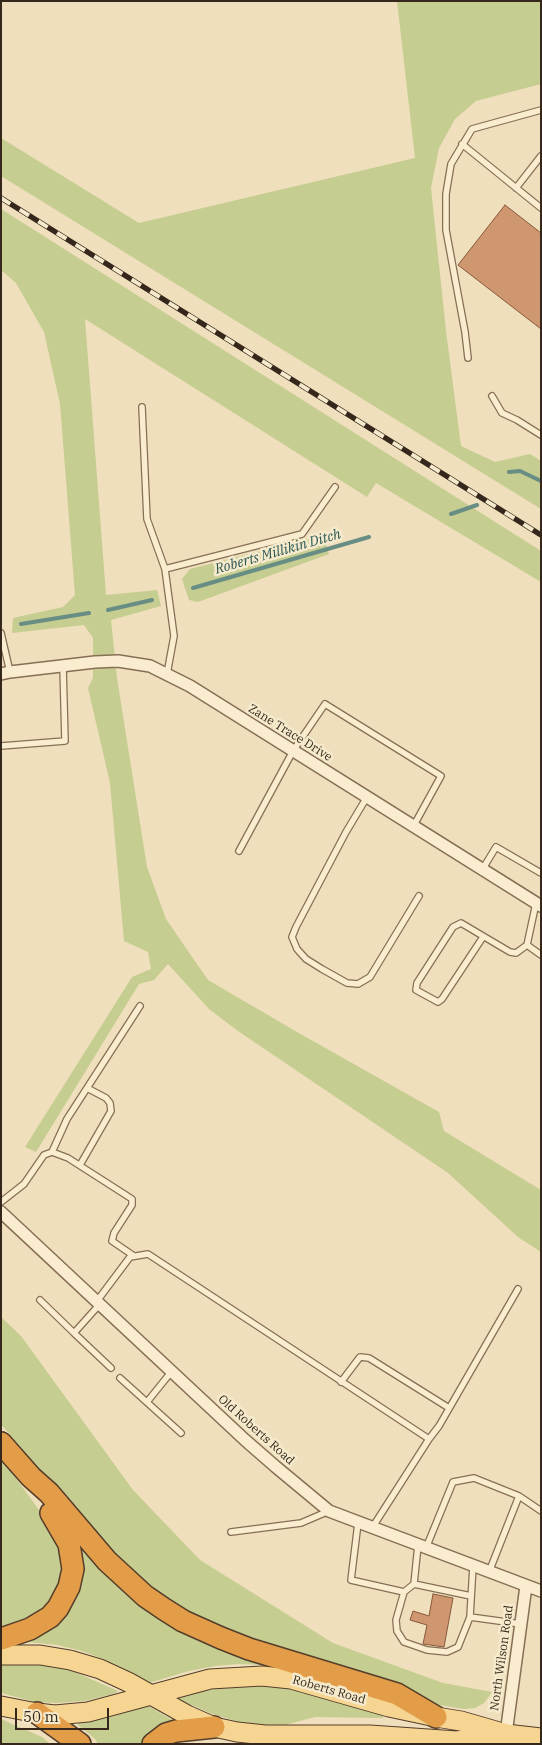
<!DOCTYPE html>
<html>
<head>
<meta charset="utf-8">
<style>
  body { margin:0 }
  #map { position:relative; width:542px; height:1745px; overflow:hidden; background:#efdfbc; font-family:"IBM Plex Serif",serif }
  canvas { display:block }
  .frame { position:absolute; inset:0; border:2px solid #35271b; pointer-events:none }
  .scale { position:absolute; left:15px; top:1708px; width:94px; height:22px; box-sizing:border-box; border:2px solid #35271b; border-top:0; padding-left:6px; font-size:15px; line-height:18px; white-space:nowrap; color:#35271b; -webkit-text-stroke:4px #f6eacc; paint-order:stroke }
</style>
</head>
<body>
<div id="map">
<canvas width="542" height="1745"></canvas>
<div class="frame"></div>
<div class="scale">50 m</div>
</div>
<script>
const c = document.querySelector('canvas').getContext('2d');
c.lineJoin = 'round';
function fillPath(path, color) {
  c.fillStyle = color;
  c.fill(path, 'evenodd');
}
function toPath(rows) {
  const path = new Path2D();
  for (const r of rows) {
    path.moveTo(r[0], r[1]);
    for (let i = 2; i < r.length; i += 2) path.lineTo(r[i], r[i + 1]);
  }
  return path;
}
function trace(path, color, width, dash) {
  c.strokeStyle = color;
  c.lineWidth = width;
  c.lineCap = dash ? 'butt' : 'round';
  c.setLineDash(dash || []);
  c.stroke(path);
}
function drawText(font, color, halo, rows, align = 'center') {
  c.font = font + ' "IBM Plex Serif",serif';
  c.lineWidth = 5;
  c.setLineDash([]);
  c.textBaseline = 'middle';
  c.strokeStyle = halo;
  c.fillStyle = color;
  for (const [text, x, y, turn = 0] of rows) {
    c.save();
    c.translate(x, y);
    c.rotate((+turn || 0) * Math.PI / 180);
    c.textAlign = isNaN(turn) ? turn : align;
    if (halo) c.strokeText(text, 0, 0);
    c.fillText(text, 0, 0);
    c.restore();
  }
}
const green = toPath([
  [397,1,541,1,541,84,476,101,455,119,439,148,431,188,446,331,461,446,495,462,530,454,541,461,541,509,1,176,1,138,139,223,415,158],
  [1,209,541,551,541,582,376,483,367,497,85,319,106,595,157,590,161,606,111,620,117,678,147,867,166,919,208,980,297,1032,439,1112,444,1131,541,1190,541,1252,518,1237,448,1173,238,1031,209,1009,168,964,154,980,139,984,36,1152,25,1147,132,977,151,969,148,952,124,941,110,783,88,688,93,678,93,638,84,625,12,633,13,618,63,607,75,595,60,404,44,332,16,283,1,270],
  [323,535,329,554,198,602,189,600,182,579,190,569],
  [1,1317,21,1336,133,1490,200,1560,333,1643,443,1683,492,1692,484,1703,475,1708,464,1709,439,1705,413,1691,306,1659,230,1634,192,1615,155,1591,126,1566,91,1532,1,1424],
  [1,1458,56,1533,64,1554,63,1576,45,1610,30,1621,1,1630],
  [76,1539,96,1560,268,1665,239,1664,215,1666,189,1671,149,1683,103,1659,82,1651,57,1645,27,1642,27,1640,44,1632],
  [27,1663,54,1666,77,1673,118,1691,114,1694,84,1701,58,1703,36,1702,1,1693,1,1664],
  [231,1686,273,1686,297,1690,383,1715,383,1718,315,1717,285,1725,262,1725,240,1722,212,1714,178,1699,189,1694],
  [148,1706,176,1722,143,1744,98,1744,95,1739,78,1725,78,1722,107,1718],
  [1,1719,42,1737,50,1744,1,1744]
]);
const stream = toPath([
  [509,472,520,471,541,481],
  [451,514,477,505],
  [193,588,369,537],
  [108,610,152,600],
  [21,624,89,613]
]);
const building = toPath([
  [505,205,541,233,541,329,458,265,505,205],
  [433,1594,453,1598,444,1647,423,1644,427,1625,410,1620,413,1611,429,1616,433,1594]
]);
const lane = toPath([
  [462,144,541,208],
  [516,188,541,156],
  [468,358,465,332,446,230,446,194,451,164,472,129,541,110],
  [492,396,502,413,517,420,541,435],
  [142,407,147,519,165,569],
  [1,633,10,672],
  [167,674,174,636,165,569,302,534,335,487],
  [1,746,65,741,63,666],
  [367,797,346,832,296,927,292,937,297,949,306,959,322,969,347,983,358,984,370,977,419,896],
  [239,851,293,751,325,704,441,776,413,827],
  [482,870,496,847,541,873],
  [536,903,527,945,541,955],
  [483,937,442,999,438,1002,416,990,417,983,453,927,461,923,510,952,516,953,527,945],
  [52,1152,67,1119,140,1006],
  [80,1165,111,1111,110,1103,106,1098,87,1088],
  [1,1202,24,1184,44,1155,52,1152,68,1158,132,1199,132,1205,114,1233,112,1241,134,1256],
  [40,1300,74,1333,100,1304],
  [97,1301,130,1257,148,1254,429,1439,372,1528],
  [74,1333,111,1368],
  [120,1378,181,1433],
  [341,1382,360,1357,369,1358,449,1408],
  [147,1402,172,1371],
  [429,1439,439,1426,518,1289],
  [358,1523,351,1580,404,1592,414,1584],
  [231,1532,301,1523,329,1511],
  [418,1545,414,1584,471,1596],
  [426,1548,453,1482,474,1478,519,1496],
  [473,1566,470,1617,521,1624],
  [489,1572,519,1496,541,1511],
  [404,1592,396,1620,397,1631,404,1642,427,1650,447,1652,458,1647,470,1617]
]);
const street = toPath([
  [1,674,10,672,95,662,118,661,150,666,190,686,541,906],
  [1,1212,245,1440,276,1467,329,1511,541,1591],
  [506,1734,526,1586]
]);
const primary = toPath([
  [1,1655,40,1655,70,1660,100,1669,128,1682,187,1715,214,1727,237,1732,265,1735,370,1735,457,1741,500,1735],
  [1,1706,37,1713,55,1715,88,1712,210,1679,262,1676,291,1679,389,1707,436,1717,461,1721,506,1734,541,1738]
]);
const highway = toPath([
  [1,1443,31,1477,49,1493,107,1561,145,1596,164,1609,183,1621,221,1638,249,1649,397,1694,436,1717],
  [1,1639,30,1629,50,1617,58,1608,69,1587,73,1569,69,1544,51,1513],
  [37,1713,80,1744],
  [153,1744,166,1734,176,1731,214,1727]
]);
const rail = toPath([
  [1,198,541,535]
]);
const streetNames = [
  ["Zane Trace Drive",290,733,32],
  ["Old Roberts Road",256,1430,42],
  ["North Wilson Road",502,1658,-82],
  ["Roberts Road",329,1690,16]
];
const waterNames = [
  ["Roberts Millikin Ditch",278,552,-16]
];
fillPath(green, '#c6cd90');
trace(stream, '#688d84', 4);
fillPath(building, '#cf9770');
trace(building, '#87583a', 1);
trace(lane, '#876f55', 8);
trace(street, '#876f55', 14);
trace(primary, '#543d2a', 21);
trace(highway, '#543d2a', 24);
trace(lane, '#faedcf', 5.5);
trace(street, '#faedcf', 11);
trace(primary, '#f5d591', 19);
trace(highway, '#e39d48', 21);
trace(rail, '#35271b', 5.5);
trace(rail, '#f6eacc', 4, [11]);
drawText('12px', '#35271b', '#f6eacc', streetNames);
drawText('italic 14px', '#295653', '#f6eacc', waterNames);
</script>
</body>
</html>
